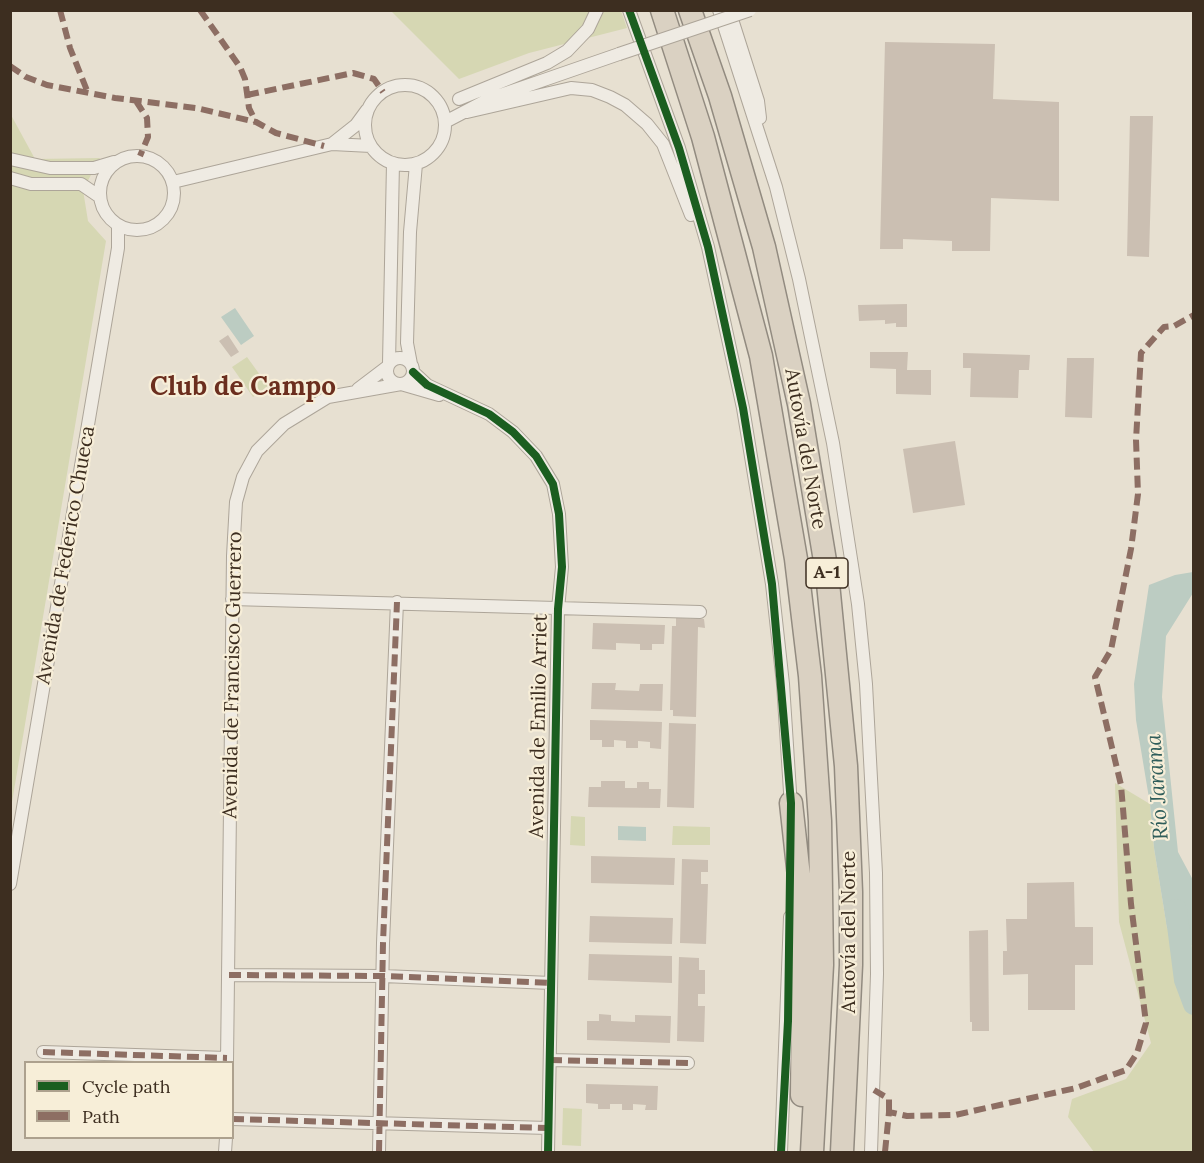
<!DOCTYPE html>
<html>
<head>
<meta charset="utf-8">
<style>
  body { margin:0 }
  #map { position:relative; width:1204px; height:1163px; overflow:hidden; background:#e7e0d1; font-family:Lora,serif }
  canvas { display:block }
  .frame { position:absolute; inset:0; border:12px solid #3d2e20; pointer-events:none }
  .legend { position:absolute; left:24px; top:1061px; width:210px; height:78px; box-sizing:border-box; background:#f7eed8; border:2px solid #ada18e; margin:0; padding:8px 10px; list-style:none; font-size:18px; color:#3d2e20 }
  .legend li { display:flex; align-items:center; gap:12px; height:30px }
  .legend b { width:30px; border:2px solid #ada18e }
</style>
</head>
<body>
<div id="map">
<canvas width="1204" height="1163"></canvas>
<div class="frame"></div>
<ul class="legend">
<li><b style="height:8px;background:#1b5e20"></b>Cycle path</li>
<li><b style="height:8px;background:#8d6e63"></b>Path</li>
</ul>
</div>
<script>
const c = document.querySelector('canvas').getContext('2d');
c.lineJoin = 'round';
function fillPath(path, color) {
  c.fillStyle = color;
  c.fill(path, 'evenodd');
}
function toPath(rows) {
  const path = new Path2D();
  for (const r of rows) {
    if (r.length === 3) {
      path.moveTo(r[0] + r[2], r[1]);
      path.arc(r[0], r[1], r[2], 0, 2 * Math.PI);
      continue;
    }
    path.moveTo(r[0], r[1]);
    for (let i = 2; i < r.length; i += 2) path.lineTo(r[i], r[i + 1]);
  }
  return path;
}
function trace(path, color, width, dash) {
  c.strokeStyle = color;
  c.lineWidth = width;
  c.lineCap = dash ? 'butt' : 'round';
  c.setLineDash(dash || []);
  c.stroke(path);
}
function drawText(font, color, halo, rows, align = 'center') {
  c.font = font + ' Lora,serif';
  c.lineWidth = 4.5;
  c.setLineDash([]);
  c.textBaseline = 'middle';
  c.strokeStyle = halo;
  c.fillStyle = color;
  for (const [text, x, y, turn = 0] of rows) {
    c.save();
    c.translate(x, y);
    c.rotate((+turn || 0) * Math.PI / 180);
    c.textAlign = isNaN(turn) ? turn : align;
    if (halo) c.strokeText(text, 0, 0);
    c.fillText(text, 0, 0);
    c.restore();
  }
}
const green = toPath([
  [391,11,621,11,627,28,529,53,459,79],
  [11,115,35,159,100,158,83,190,88,221,106,241,11,808],
  [247,357,268,386,253,397,232,367],
  [1115,783,1150,804,1154,848,1167,928,1179,941,1193,946,1193,1152,1094,1152,1068,1117,1072,1099,1126,1079,1151,1043,1119,922],
  [571,816,585,817,585,846,570,845],
  [673,826,710,827,710,845,672,845],
  [563,1108,582,1109,581,1146,562,1145]
]);
const water = toPath([
  [235,308,254,336,241,345,221,317],
  [1193,572,1193,593,1166,636,1162,697,1178,852,1193,880,1193,946,1179,941,1167,928,1154,848,1150,804,1136,720,1134,684,1149,585,1175,575],
  [618,826,646,827,646,841,618,840]
]);
const river = toPath([
  [1176,910,1185,980,1194,1004]
]);
const building = toPath([
  [885,42,995,44,993,99,1059,102,1059,201,991,198,990,251,952,251,952,241,903,239,903,249,880,249],
  [1130,116,1153,116,1149,257,1127,256],
  [907,304,907,327,896,327,896,323,885,324,885,320,859,321,858,305],
  [228,335,239,352,231,357,219,341],
  [870,352,908,352,907,370,931,370,931,395,896,394,896,369,870,368],
  [963,353,1030,355,1029,370,1019,370,1018,398,970,397,971,368,963,368],
  [1067,358,1094,358,1092,418,1065,417],
  [955,441,965,505,913,513,903,449],
  [676,618,704,619,705,628,698,627,696,717,673,716,673,710,670,710,672,626,676,626],
  [593,623,665,625,664,644,652,644,652,650,640,650,640,644,616,643,616,650,592,649],
  [592,683,616,683,615,690,639,691,640,684,663,684,662,711,591,709],
  [590,720,662,722,661,749,650,748,650,742,638,741,638,748,626,748,626,741,614,740,614,747,602,747,602,740,590,740],
  [669,723,696,724,694,808,667,807],
  [601,781,625,781,625,788,637,788,637,782,649,782,649,789,661,789,660,808,588,807,589,787,601,787],
  [591,856,675,858,674,885,591,883],
  [682,859,708,860,708,872,701,872,701,884,708,884,706,944,680,943],
  [1074,882,1075,927,1093,927,1093,965,1075,965,1075,1010,1028,1010,1028,974,1003,975,1003,951,1007,951,1006,919,1027,919,1027,883],
  [590,916,673,918,672,944,589,942],
  [988,930,989,1031,972,1031,972,1022,970,1022,969,931],
  [589,954,672,956,672,983,588,980],
  [679,957,699,958,699,970,705,970,705,994,698,994,698,1006,705,1006,704,1042,677,1041],
  [599,1014,611,1015,611,1021,635,1022,635,1015,671,1016,670,1043,587,1040,587,1021,599,1021],
  [586,1084,658,1086,657,1110,645,1110,646,1105,633,1104,633,1110,622,1110,622,1104,610,1104,610,1109,598,1109,598,1104,586,1103]
]);
const street = toPath([
  [629,10,679,148,708,247,743,408,772,584,783,684,791,807],
  [719,10,776,187,799,279,833,443,858,604,866,684,876,873,877,974,871,1152],
  [729,10,758,101,760,118],
  [405,125,40],
  [459,99,547,63,567,51,588,29,597,10],
  [467,112,571,88,592,90,610,97,625,105,647,124,663,144,691,215],
  [445,122,489,99,619,54],
  [332,144,356,125,367,110],
  [137,193,37],
  [10,159,50,168,94,168,114,162],
  [10,178,31,184,81,184,100,197],
  [173,182,332,144,371,146],
  [400,371,13],
  [389,363,393,163],
  [411,364,407,343,410,232,416,164],
  [413,372,427,385,489,414,513,432,536,456,553,484,559,514,562,567,558,609,548,1152],
  [358,389,387,367],
  [232,599,700,612],
  [10,884,118,248,118,227],
  [229,975,383,976,551,983],
  [43,1052,227,1058],
  [550,1060,688,1063],
  [227,1062,233,556,236,502,243,477,257,451,284,424,328,397,401,384,439,395],
  [232,1119,548,1128],
  [225,1152,226,1138],
  [379,1152,383,943,397,602],
  [781,1152,790,917]
]);
const highway = toPath([
  [662,10,703,137,761,356,796,559,810,676,820,821,822,965,812,1152],
  [690,10,720,96,764,247,799,404,827,573,846,766,851,892,851,965,842,1152],
  [791,803,800,886,803,984,802,1095]
]);
const streetBridge = toPath([
  [619,54,750,10]
]);
const quiet = toPath([
  [60,10,70,48,88,93],
  [200,10,240,67,245,79,249,108,256,122],
  [10,66,26,77,47,85,115,98,196,108,256,122,276,133,324,146],
  [247,95,353,73,374,79,383,92],
  [136,101,147,118,148,137,140,156],
  [229,975,383,976,551,983],
  [43,1052,227,1058],
  [550,1060,688,1063],
  [874,1090,889,1099,889,1112],
  [232,1119,548,1128],
  [379,1152,383,943,397,602],
  [885,1152,889,1112,907,1116,955,1115,1076,1088,1126,1070,1137,1053,1146,1023,1131,904,1121,785,1095,677,1111,650,1131,549,1138,494,1136,440,1141,353,1164,327,1174,326,1194,315]
]);
const cycleway = toPath([
  [629,10,679,148,708,247,743,408,772,584,791,803,788,1021,781,1152],
  [413,372,427,385,489,414,513,432,536,456,553,484,559,514,562,567,558,609,548,1152]
]);
const shields = [
  [827,573,42]
];
const shieldNames = [
  ["A-1",827,573]
];
const streetNames = [
  ["Autovía del Norte",805,449,80],
  ["Avenida de Federico Chueca",66,555,-80],
  ["Avenida de Francisco Guerrero",233,675,-89],
  ["Avenida de Emilio Arriet",539,726,-89],
  ["Autovía del Norte",849,932,-90]
];
const waterNames = [
  ["Río Jarama",1158,787,-94]
];
const districtNames = [
  ["Club de Campo",243,388]
];
fillPath(green, '#d6d7b3');
fillPath(water, '#bcccc2');
trace(river, '#bcccc2', 22);
fillPath(building, '#cbbfb2');
trace(street, '#ada599', 14);
trace(highway, '#928b80', 25);
trace(street, '#efebe3', 12);
trace(highway, '#dad1c2', 22);
trace(streetBridge, '#ada599', 14, []);
trace(streetBridge, '#efebe3', 12);
trace(quiet, '#8d6e63', 6, [12, 6]);
trace(cycleway, '#1b5e20', 8);
for (const [x, y, w] of shields) {
  const box = new Path2D();
  box.roundRect(x - w / 2, y - 15, w, 30, 4.5);
  c.fillStyle = '#f7eed8';
  c.fill(box);
  trace(box, '#3d2e20', 1.5);
}
drawText('bold 18px', '#3d2e20', null, shieldNames);
drawText('20px', '#3d2e20', '#f7eed8', streetNames);
drawText('italic 21px', '#2f5d5a', '#f7eed8', waterNames);
drawText('bold 26px', '#6b2e1e', '#f7eed8', districtNames);
</script>
</body>
</html>
